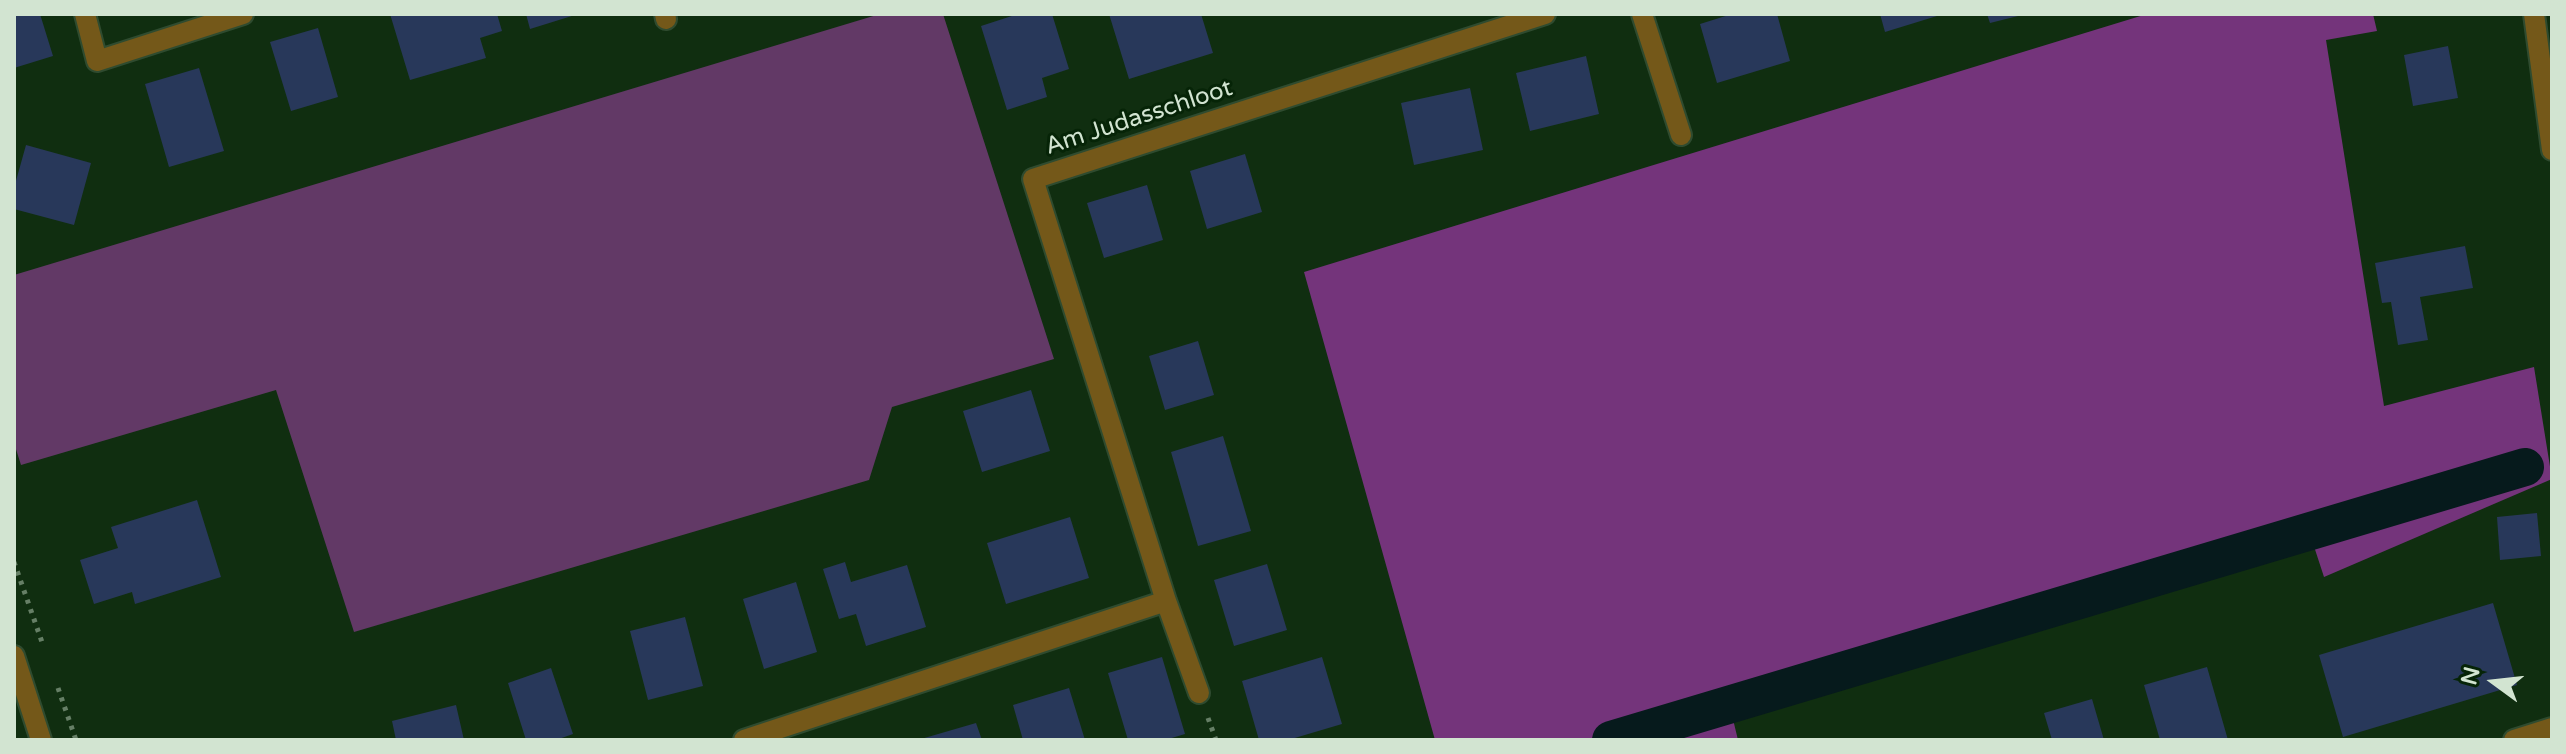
<!DOCTYPE html>
<html>
<head>
<meta charset="utf-8">
<style>
  body { margin:0 }
  #map { position:relative; width:2566px; height:754px; overflow:hidden; background:#102e10; font-family:"Varela Round",sans-serif }
  canvas { display:block }
  .frame { position:absolute; inset:0; border:16px solid #d2e4d1; pointer-events:none }
  .north { position:absolute; left:2454px; top:642px; width:80px; height:80px; -webkit-text-stroke:6px #062407; paint-order:stroke; rotate:285deg; font-size:22px; font-weight:700; line-height:32px; text-align:center; color:#d2e4d1 }
  .north::after { content:''; display:block; margin:auto; width:28px; height:36px; background:#d2e4d1; clip-path:polygon(50% 0,100% 100%,50% 72%,0 100%) }
</style>
</head>
<body>
<div id="map">
<canvas width="2566" height="754"></canvas>
<div class="frame"></div>
<div class="north">N</div>
</div>
<script>
const c = document.querySelector('canvas').getContext('2d');
c.lineJoin = 'round';
function fillPath(path, color) {
  c.fillStyle = color;
  c.fill(path, 'evenodd');
}
function toPath(rows) {
  const path = new Path2D();
  for (const r of rows) {
    path.moveTo(r[0], r[1]);
    for (let i = 2; i < r.length; i += 2) path.lineTo(r[i], r[i + 1]);
  }
  return path;
}
function trace(path, color, width, dash) {
  c.strokeStyle = color;
  c.lineWidth = width;
  c.lineCap = dash ? 'butt' : 'round';
  c.setLineDash(dash || []);
  c.stroke(path);
}
function drawText(font, color, halo, rows, align = 'center') {
  c.font = font + ' "Varela Round",sans-serif';
  c.lineWidth = 6;
  c.setLineDash([]);
  c.textBaseline = 'middle';
  c.strokeStyle = halo;
  c.fillStyle = color;
  for (const [text, x, y, turn = 0] of rows) {
    c.save();
    c.translate(x, y);
    c.rotate((+turn || 0) * Math.PI / 180);
    c.textAlign = isNaN(turn) ? turn : align;
    if (halo) c.strokeText(text, 0, 0);
    c.fillText(text, 0, 0);
    c.restore();
  }
}
const green = toPath([
  [880,14,943,14,1054,359,892,407,869,480,354,632,276,390,21,465,14,443,14,275]
]);
const forest = toPath([
  [2147,14,2373,14,2377,31,2326,40,2384,406,2534,367,2552,479,2324,577,2308,528,1731,711,1738,740,1435,740,1304,272]
]);
const canal = toPath([
  [1611,740,2525,467]
]);
const building = toPath([
  [14,14,40,14,53,56,14,68],
  [390,14,497,14,502,31,480,38,486,58,410,80],
  [526,14,575,14,575,15,530,29],
  [1018,14,1052,14,1069,69,1042,78,1047,97,1007,110,981,26],
  [1109,14,1201,14,1213,53,1129,79],
  [1732,14,1777,14,1790,61,1717,83,1700,24],
  [1880,14,1936,14,1937,16,1885,32],
  [1987,14,2022,14,2022,15,1990,23],
  [318,28,338,97,291,111,270,42],
  [2448,46,2458,98,2413,106,2404,55],
  [1586,56,1599,114,1530,131,1516,73],
  [199,68,224,151,169,167,145,84],
  [1470,88,1483,150,1414,165,1401,103],
  [26,145,91,163,74,225,14,209,14,188],
  [1245,154,1262,212,1207,229,1190,171],
  [1147,185,1163,240,1104,258,1087,203],
  [2465,246,2473,288,2420,297,2428,340,2398,345,2391,302,2382,303,2375,263],
  [1198,341,1214,395,1165,410,1149,356],
  [1031,390,1050,451,982,472,963,411],
  [1223,436,1251,531,1198,546,1171,452],
  [197,500,221,577,135,604,132,592,94,604,80,560,118,548,111,527],
  [2537,513,2541,556,2500,560,2497,517],
  [1070,517,1089,578,1006,604,987,543],
  [845,562,851,582,907,565,926,627,866,646,856,614,839,619,823,569],
  [1267,564,1287,630,1234,646,1214,580],
  [796,582,817,652,764,669,743,599],
  [2493,603,2517,685,2343,737,2319,655],
  [685,617,703,686,648,700,630,631],
  [1162,657,1185,734,1165,740,1128,740,1108,673],
  [1322,657,1342,724,1288,740,1259,740,1242,681],
  [2207,667,2228,740,2160,740,2144,685],
  [551,668,573,734,556,740,526,740,508,683],
  [1069,688,1085,740,1023,740,1013,705],
  [2092,699,2104,740,2052,740,2044,713],
  [456,705,464,740,396,740,392,721],
  [976,723,982,740,921,740,921,739]
]);
const path = toPath([
  [14,562,43,645],
  [58,688,76,740],
  [1208,718,1216,740]
]);
const minor = toPath([
  [85,14,97,61,243,14],
  [665,14,666,19],
  [1642,14,1681,135],
  [14,656,41,740],
  [1199,693,1166,601,1033,179,1545,14],
  [744,740,1166,601],
  [2514,740,2552,728]
]);
const tertiary = toPath([
  [2534,14,2552,150]
]);
const streetNames = [
  ["Am Judasschloot",1139,118,-18]
];
fillPath(green, '#623966');
fillPath(forest, '#74347b');
trace(canal, '#061a1c', 38);
fillPath(building, '#28385a');
trace(minor, '#2f4b2f', 24);
trace(tertiary, '#2f4b2f', 24);
trace(path, '#667f66', 5, [4, 6]);
trace(minor, '#745819', 20);
trace(tertiary, '#745819', 20);
drawText('24px', '#d2e4d1', '#062407', streetNames);
</script>
</body>
</html>
